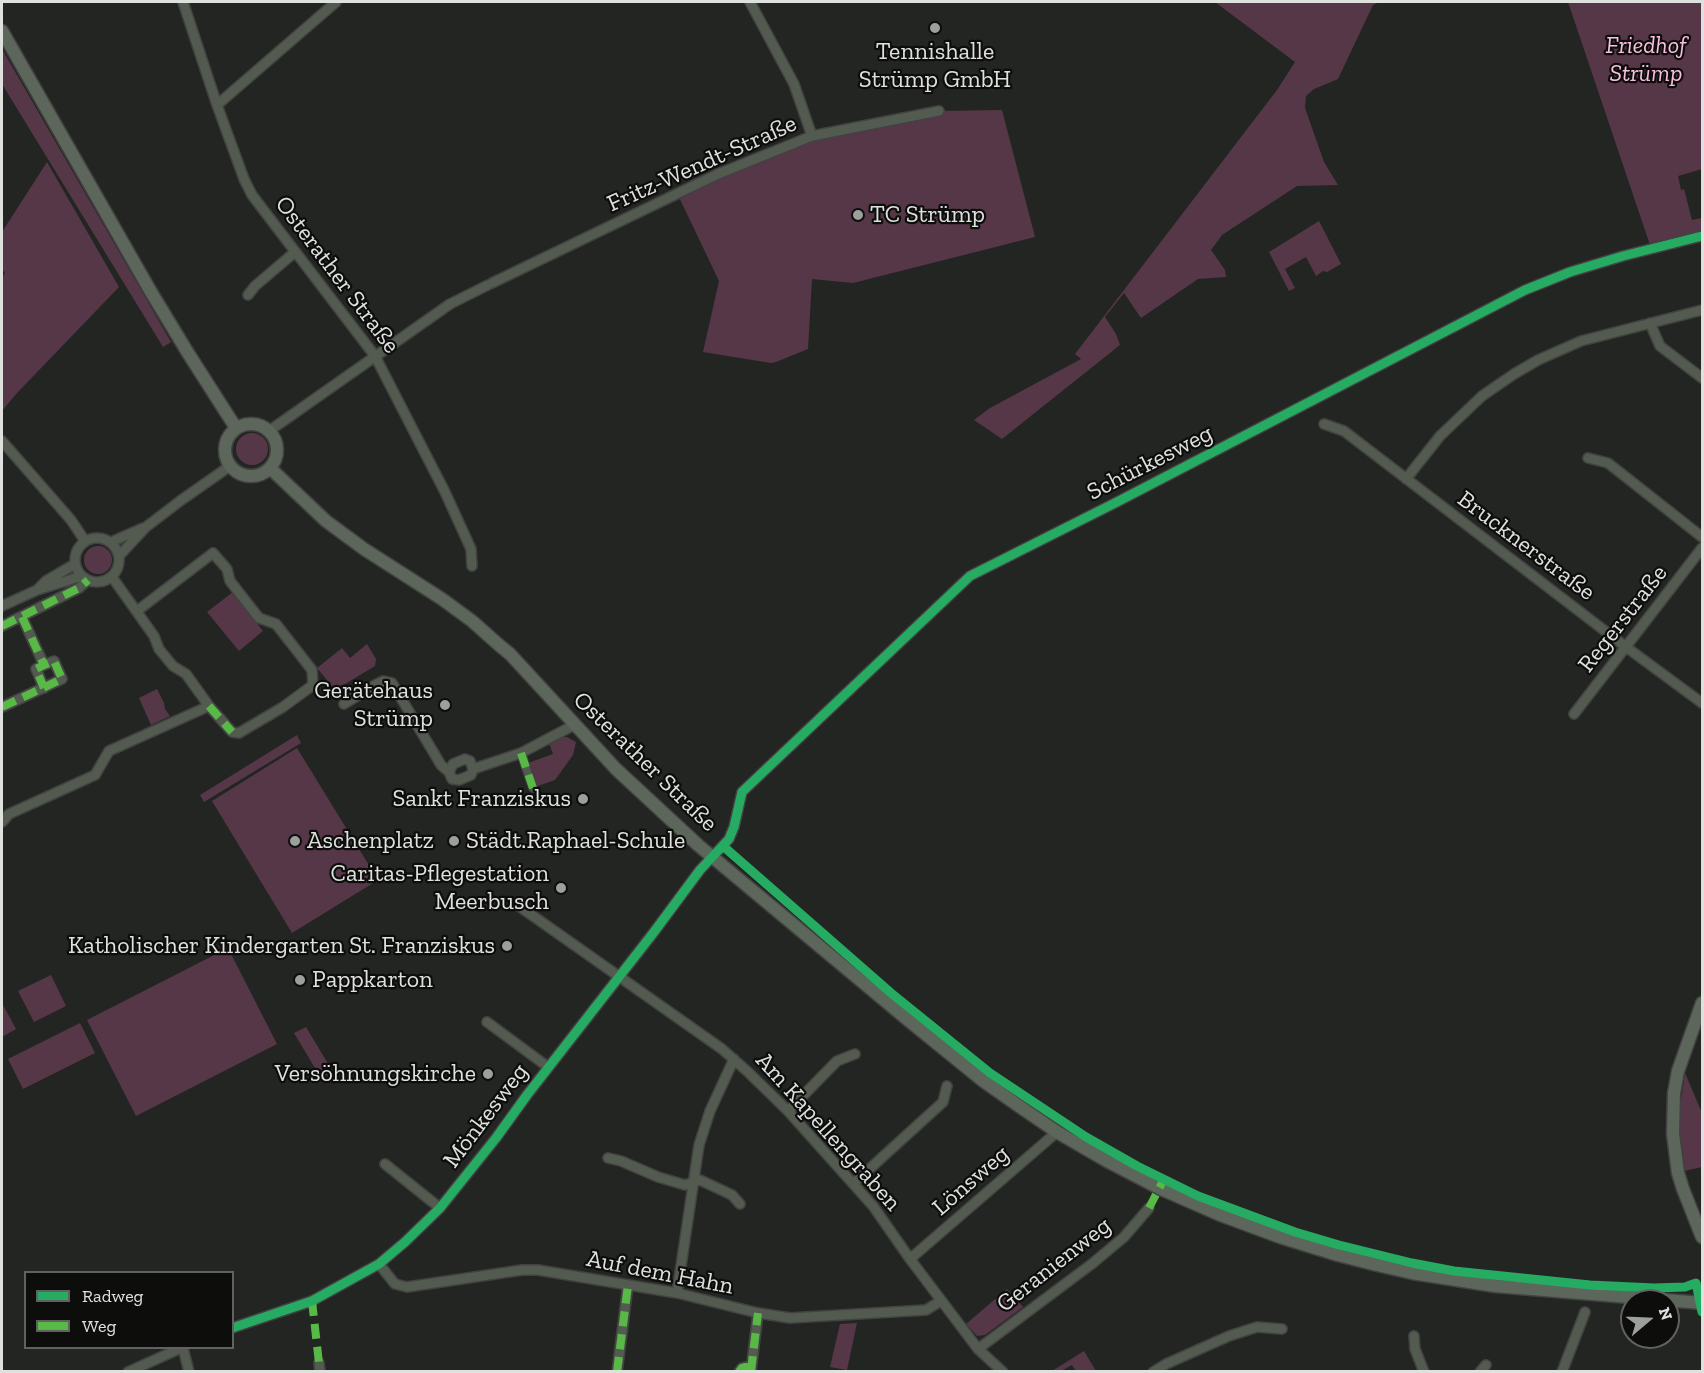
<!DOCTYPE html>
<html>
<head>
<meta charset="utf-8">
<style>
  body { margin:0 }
  #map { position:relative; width:1704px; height:1373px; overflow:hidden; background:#232522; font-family:"Zilla Slab",serif }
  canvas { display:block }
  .frame { position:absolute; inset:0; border:3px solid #dee1de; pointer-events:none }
  .legend { position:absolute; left:24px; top:1271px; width:210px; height:78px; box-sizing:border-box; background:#0d0e0c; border:2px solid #616260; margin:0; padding:8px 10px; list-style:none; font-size:18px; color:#dee1de }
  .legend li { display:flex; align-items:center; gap:12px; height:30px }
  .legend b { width:30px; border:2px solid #616260 }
  .north { position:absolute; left:1620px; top:1289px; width:60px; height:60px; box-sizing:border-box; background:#0d0e0c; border:2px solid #616260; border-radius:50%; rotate:71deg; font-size:16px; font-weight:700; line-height:24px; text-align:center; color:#dee1de }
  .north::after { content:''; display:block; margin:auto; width:21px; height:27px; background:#9d9f9c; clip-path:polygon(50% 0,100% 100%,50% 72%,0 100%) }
</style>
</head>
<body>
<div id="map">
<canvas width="1704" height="1373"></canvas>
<div class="frame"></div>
<ul class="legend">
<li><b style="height:8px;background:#26ab63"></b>Radweg</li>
<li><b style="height:8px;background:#58b947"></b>Weg</li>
</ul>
<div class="north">N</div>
</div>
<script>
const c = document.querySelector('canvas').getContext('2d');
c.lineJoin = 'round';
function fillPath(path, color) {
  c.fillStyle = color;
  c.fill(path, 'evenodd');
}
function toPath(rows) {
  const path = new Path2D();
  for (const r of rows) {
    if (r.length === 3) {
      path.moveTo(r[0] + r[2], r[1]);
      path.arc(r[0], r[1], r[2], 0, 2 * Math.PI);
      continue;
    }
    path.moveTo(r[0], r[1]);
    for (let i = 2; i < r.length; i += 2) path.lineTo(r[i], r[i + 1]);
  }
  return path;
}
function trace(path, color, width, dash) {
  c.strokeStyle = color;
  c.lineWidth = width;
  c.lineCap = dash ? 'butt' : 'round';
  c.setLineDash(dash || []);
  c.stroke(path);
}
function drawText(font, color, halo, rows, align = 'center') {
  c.font = font + ' "Zilla Slab",serif';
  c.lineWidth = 4.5;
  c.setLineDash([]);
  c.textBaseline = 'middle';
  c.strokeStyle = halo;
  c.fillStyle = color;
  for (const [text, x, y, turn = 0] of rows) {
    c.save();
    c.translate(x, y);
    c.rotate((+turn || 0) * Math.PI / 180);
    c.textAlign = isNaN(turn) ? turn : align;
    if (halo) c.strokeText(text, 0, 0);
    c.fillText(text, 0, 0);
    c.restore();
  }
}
const green = toPath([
  [1215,2,1379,2,1373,5,1338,79,1314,89,1306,96,1305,108,1324,162,1338,185,1297,186,1222,235,1211,250,1225,270,1226,277,1198,279,1141,318,1124,293,1105,317,1116,334,1120,345,1002,439,974,420,990,408,1081,359,1075,354,1277,90,1295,62],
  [1568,2,1702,2,1702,169,1678,176,1681,190,1684,189,1692,220,1702,218,1702,231,1650,245],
  [2,49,171,342,163,347,2,84],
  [1002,110,1035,237,853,283,812,279,808,349,776,362,771,363,703,352,719,281,677,193,812,136,939,111],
  [47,162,119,287,17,393,2,411,2,335,3,333,2,332,2,277,5,273,2,269,2,232],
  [1319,221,1341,264,1327,272,1323,271,1316,276,1306,257,1285,269,1295,288,1289,291,1269,252],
  [252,449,16],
  [98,560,14],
  [233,592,263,631,239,651,207,612],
  [367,644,376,659,375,666,335,690,317,668,342,648,350,658],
  [157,689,164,703,165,709,170,716,151,725,139,698],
  [297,735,301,743,204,802,200,795],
  [558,736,567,737,576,742,573,755,555,780,535,787,528,763,553,754,549,743],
  [297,748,378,880,292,933,212,801],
  [228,948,277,1044,136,1116,87,1020],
  [51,975,66,1006,34,1022,18,991],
  [2,1003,16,1029,2,1037],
  [80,1023,95,1053,23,1089,8,1059],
  [306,1027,333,1072,321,1078,294,1033],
  [1685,1073,1702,1113,1702,1167,1684,1171,1679,1134,1680,1108],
  [1007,1289,1023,1307,985,1335,977,1336,966,1324],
  [857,1323,847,1370,830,1367,840,1324],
  [1084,1351,1096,1371,1076,1371,1072,1365,1061,1371,1052,1371]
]);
const pedestrian = toPath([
  [521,753,533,788]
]);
const minor = toPath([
  [183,2,217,105,244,179,252,195,375,356,445,492,471,549,472,566],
  [750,2,794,84,812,136],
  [217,105,336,2],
  [492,283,718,174,812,136,939,111],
  [248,295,255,286,295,252],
  [1650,323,1660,346,1702,378],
  [1324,424,1344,431,1626,647,1702,703],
  [269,431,450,304,488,285],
  [2,441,71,520,85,541],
  [1588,458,1608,463,1702,537],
  [1406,479,1440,436,1482,396,1514,374,1538,360,1581,341,1702,310],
  [97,560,22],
  [111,542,143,528],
  [119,556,146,527,180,501,230,466],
  [75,564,46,581,37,590,82,576],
  [2,606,37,590],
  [137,611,213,553,227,569,230,581,259,618,276,624,312,670,313,685,283,707,239,733,232,732,209,706],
  [22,617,44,665,36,669,44,688],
  [2,626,79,588,88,580],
  [344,704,375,685,383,681,392,683,441,765,449,772,452,779,459,780,471,775,473,769,521,753,574,725],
  [2,707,62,679,54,661,44,665],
  [1574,714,1702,548],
  [449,772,453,764,465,759,470,761,473,769],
  [2,822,9,814,95,775,109,751,209,706,186,674,173,666,159,649,154,636,112,577],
  [516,904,722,1049,748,1072,788,1111,873,1206,910,1259,978,1349,1003,1372],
  [487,1022,548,1067],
  [788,1111,837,1061,855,1054],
  [608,1158,621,1161,658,1177,685,1185,700,1180,732,1195,740,1204],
  [385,1164,440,1208],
  [854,1183,943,1102,947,1086],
  [910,1259,1057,1132],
  [379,1264,395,1284,407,1287,522,1270,538,1270,677,1293,758,1313,790,1318,926,1310,941,1301],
  [677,1293,699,1145,710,1111,734,1059],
  [232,1328,312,1301,379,1264,405,1242,440,1208,496,1138,527,1095,654,932,700,870,729,839,734,827,742,792,970,576,1115,503,1525,290,1570,272,1623,256,1702,236],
  [1414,1336,1415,1349,1424,1372],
  [183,1348,189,1372],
  [978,1349,1093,1263,1124,1237,1149,1208],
  [319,1363,320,1372],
  [751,1371,758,1313],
  [128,1372,181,1348],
  [617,1372,628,1285],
  [739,1372,742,1368,746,1367,751,1372],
  [1153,1372,1166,1364,1229,1336,1257,1327,1282,1329],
  [1480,1372,1486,1365],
  [1562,1372,1585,1312]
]);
const secondary = toPath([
  [2,31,151,292,188,353,236,428],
  [251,450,26],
  [270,468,326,521,364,549,442,599,472,621,499,645,510,654,616,769,698,845,908,1020,982,1080,1019,1106,1057,1132,1107,1161,1161,1189,1218,1214,1280,1237,1338,1255,1377,1265,1412,1273,1495,1286,1702,1303],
  [1702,1003,1678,1071,1674,1093,1673,1134,1678,1173,1683,1189,1702,1237]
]);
const quiet = toPath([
  [22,617,44,665,36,669,44,688],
  [2,626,79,588,88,580],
  [209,706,232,732],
  [2,707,62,679,54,661,44,665],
  [521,753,533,788],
  [1149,1208,1164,1179],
  [312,1301,319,1363],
  [751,1371,758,1313],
  [617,1372,628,1285],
  [739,1372,742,1368,746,1367,751,1372]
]);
const cycleway = toPath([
  [723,846,891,993,990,1073,1086,1137,1137,1166,1198,1196,1295,1232,1339,1245,1412,1263,1454,1271,1590,1285,1654,1288,1685,1287,1696,1283,1702,1312],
  [232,1328,312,1301,379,1264,405,1242,440,1208,496,1138,527,1095,654,932,700,870,729,839,734,827,742,792,970,576,1115,503,1525,290,1570,272,1623,256,1702,236]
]);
const markers = [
  [935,28,6,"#9d9f9c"],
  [858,215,6,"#9d9f9c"],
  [445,705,6,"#9d9f9c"],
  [583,799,6,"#9d9f9c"],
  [295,841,6,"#9d9f9c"],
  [454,841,6,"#9d9f9c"],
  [561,888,6,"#9d9f9c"],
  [507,946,6,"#9d9f9c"],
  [300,980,6,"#9d9f9c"],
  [488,1074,6,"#9d9f9c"]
];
const parkNames = [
  ["Friedhof",1646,46],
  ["Strümp",1646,74]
];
const poiNames = [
  ["Tennishalle",935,52,"center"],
  ["Strümp GmbH",935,80,"center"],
  ["TC Strümp",870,215,"left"],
  ["Gerätehaus",433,691],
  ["Strümp",433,719],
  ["Sankt Franziskus",571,799],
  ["Aschenplatz",307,841,"left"],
  ["Städt.Raphael-Schule",466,841,"left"],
  ["Caritas-Pflegestation",549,874],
  ["Meerbusch",549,902],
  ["Katholischer Kindergarten St. Franziskus",495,946],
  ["Pappkarton",312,980,"left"],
  ["Versöhnungskirche",476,1074]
];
const streetNames = [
  ["Fritz-Wendt-Straße",702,164,-24],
  ["Osterather Straße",337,275,53],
  ["Schürkesweg",1150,463,-27],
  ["Brucknerstraße",1526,546,37],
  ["Regerstraße",1623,619,-52],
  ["Osterather Straße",645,762,44],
  ["Mönkesweg",486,1116,-53],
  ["Am Kapellengraben",828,1132,48],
  ["Lönsweg",971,1181,-41],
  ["Geranienweg",1054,1265,-38],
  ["Auf dem Hahn",660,1273,11]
];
fillPath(green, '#563748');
trace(pedestrian, '#414241', 10);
trace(minor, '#414241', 12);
trace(secondary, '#414241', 15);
trace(pedestrian, '#535b51', 7);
trace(minor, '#535b51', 9);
trace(secondary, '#5d665a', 12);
trace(quiet, '#58b947', 8, [15, 8]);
trace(cycleway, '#26ab63', 9);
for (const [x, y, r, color] of markers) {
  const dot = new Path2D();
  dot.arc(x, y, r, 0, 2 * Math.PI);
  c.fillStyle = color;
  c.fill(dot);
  trace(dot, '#0d0e0c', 2);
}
drawText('italic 24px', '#fcbedf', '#0d0e0c', parkNames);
drawText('24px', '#dee1de', '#0d0e0c', poiNames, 'right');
drawText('24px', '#dee1de', '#0d0e0c', streetNames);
</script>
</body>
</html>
